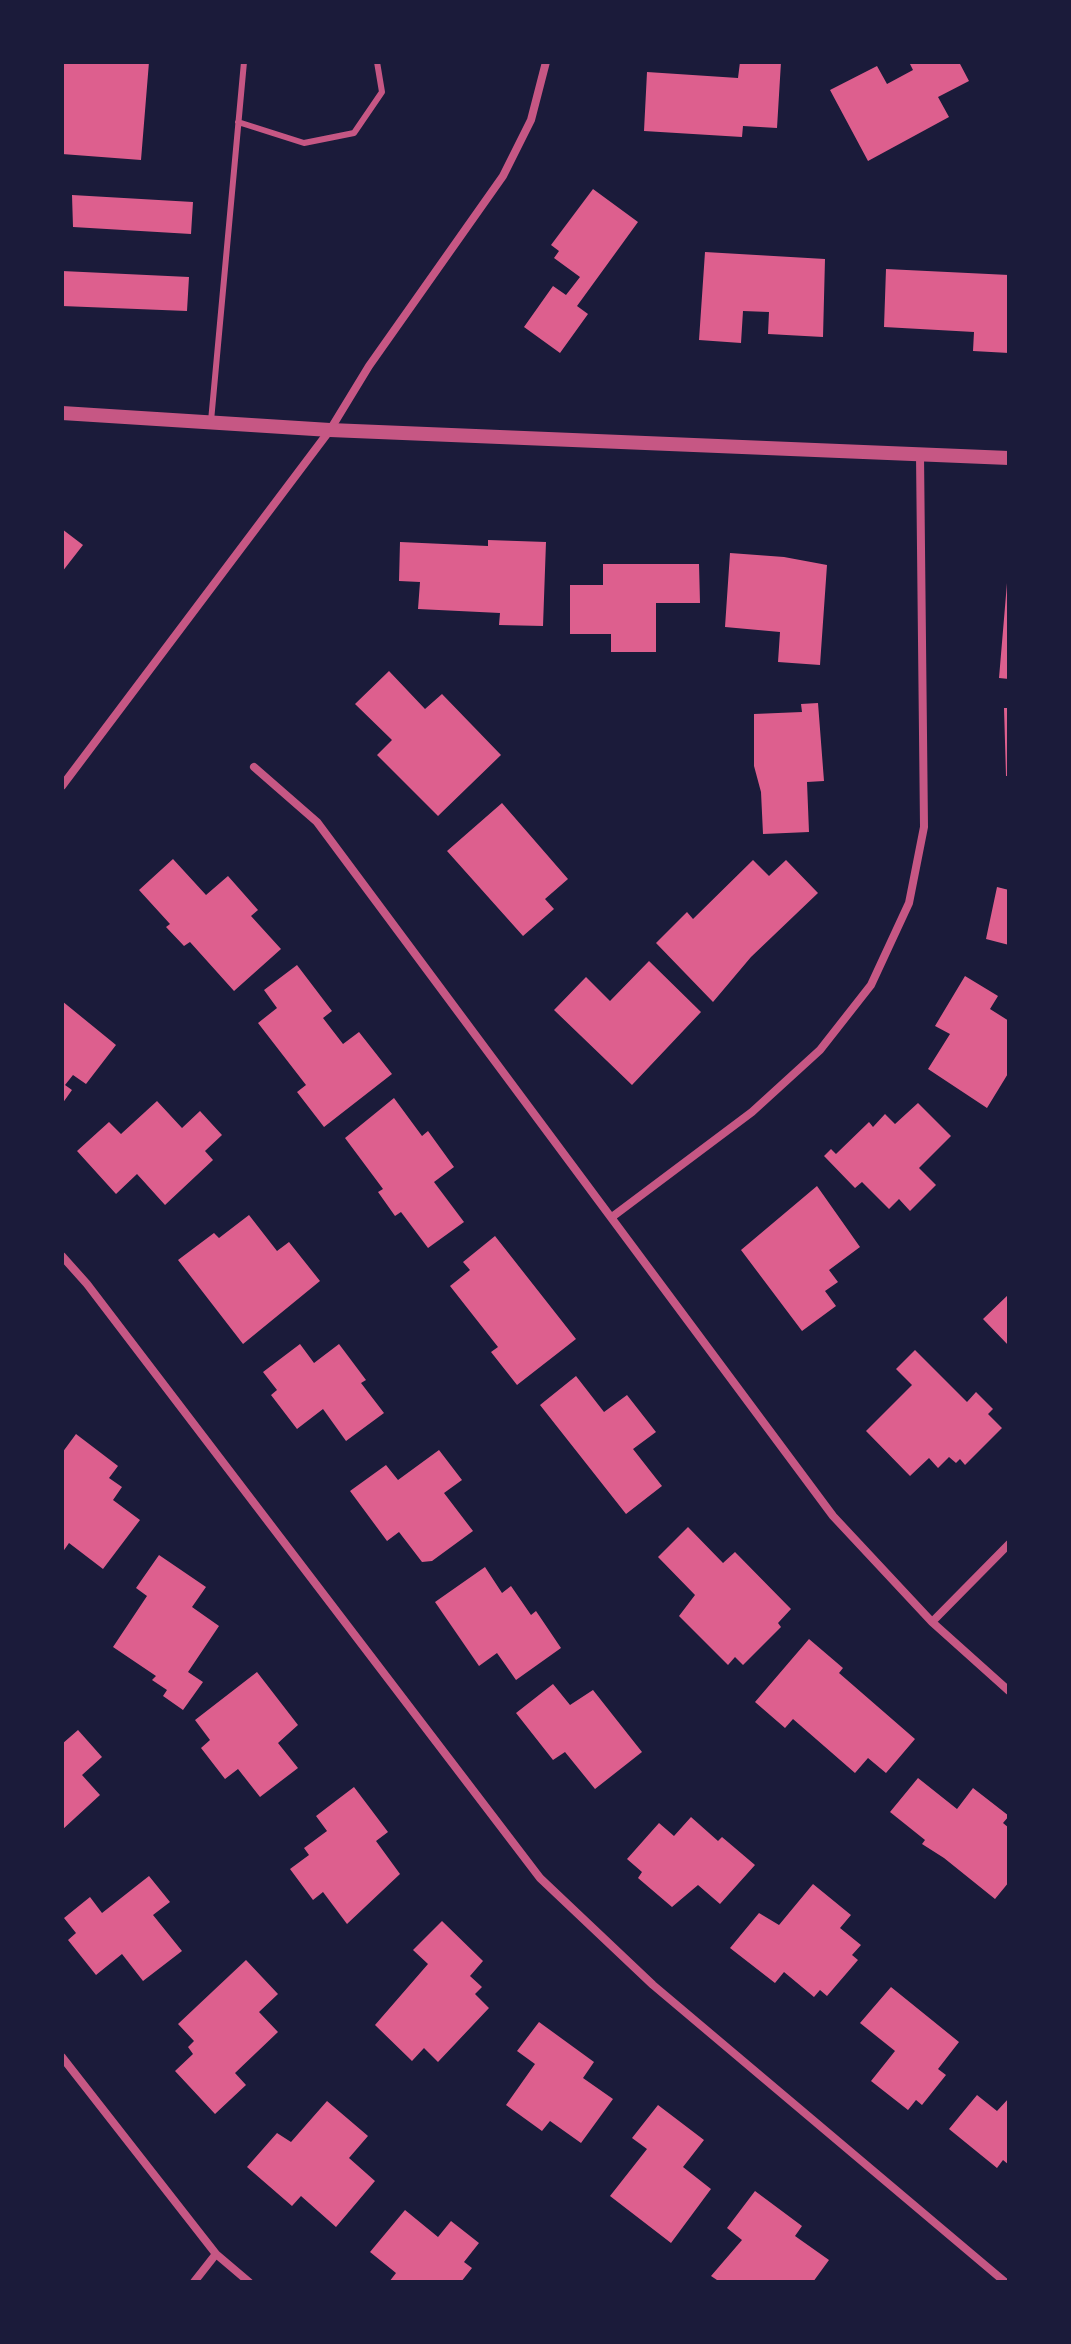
<!DOCTYPE html>
<html>
<head>
<meta charset="utf-8">
<style>
  body { margin:0 }
  #map { position:relative; width:1071px; height:2344px; overflow:hidden; background:#1b1b3a; font-family:"Sofia Sans Condensed",sans-serif }
  canvas { display:block }
  .frame { position:absolute; inset:0; border:64px solid #1b1b3a; pointer-events:none }
</style>
</head>
<body>
<div id="map">
<canvas width="1071" height="2344"></canvas>
<div class="frame"></div>
</div>
<script>
const c = document.querySelector('canvas').getContext('2d');
c.lineJoin = 'round';
function fillPath(path, color) {
  c.fillStyle = color;
  c.fill(path, 'evenodd');
}
function toPath(rows) {
  const path = new Path2D();
  for (const r of rows) {
    path.moveTo(r[0], r[1]);
    for (let i = 2; i < r.length; i += 2) path.lineTo(r[i], r[i + 1]);
  }
  return path;
}
function trace(path, color, width, dash) {
  c.strokeStyle = color;
  c.lineWidth = width;
  c.lineCap = dash ? 'butt' : 'round';
  c.setLineDash(dash || []);
  c.stroke(path);
}
const building = toPath([
  [62,62,149,62,141,160,62,154],
  [740,62,781,62,777,128,743,126,742,137,644,131,647,72,738,78],
  [909,62,959,62,969,81,938,97,949,117,868,161,830,90,877,66,887,84,913,70],
  [593,189,638,222,577,306,588,314,560,353,524,327,553,286,566,295,580,277,554,258,559,251,551,245],
  [72,195,193,202,191,234,73,227],
  [705,252,825,259,823,337,768,334,769,312,743,311,741,343,699,340],
  [886,269,1009,275,1009,353,973,351,974,332,884,327],
  [62,271,189,277,187,311,62,306],
  [62,529,83,545,62,572],
  [488,540,546,542,543,626,499,625,500,613,418,609,420,582,399,581,400,542,488,546],
  [730,553,784,557,827,565,820,665,778,662,780,632,725,627],
  [603,564,699,564,700,603,656,603,656,652,611,652,611,634,570,634,570,585,603,585],
  [1007,583,1009,583,1009,679,999,678],
  [389,671,425,709,442,694,501,755,438,816,377,755,392,740,355,704],
  [818,703,824,781,807,782,809,832,763,834,761,792,754,766,754,714,802,712,801,704],
  [1004,708,1009,708,1009,776,1006,776],
  [502,803,568,879,545,899,554,909,523,936,447,851],
  [173,859,206,895,228,876,258,910,251,916,281,949,234,991,190,942,184,946,166,927,170,924,139,890],
  [753,860,769,876,786,860,818,893,751,957,713,1002,656,943,687,912,693,919],
  [997,887,1009,890,1009,945,986,939],
  [649,961,701,1012,632,1085,554,1010,586,977,610,1001],
  [297,965,332,1011,323,1018,343,1044,359,1032,392,1074,324,1127,297,1092,306,1085,258,1023,277,1008,264,990],
  [965,976,998,996,990,1009,1009,1021,1009,1072,987,1108,928,1069,950,1034,935,1026],
  [62,1001,116,1045,86,1084,73,1075,65,1085,72,1090,62,1104],
  [394,1098,422,1136,428,1131,454,1167,434,1182,464,1222,428,1248,401,1212,395,1216,378,1192,383,1189,345,1138],
  [157,1101,182,1128,200,1111,222,1135,205,1151,213,1160,165,1205,137,1174,116,1194,77,1151,109,1122,121,1134],
  [918,1103,951,1136,919,1168,936,1185,910,1211,899,1199,889,1209,862,1182,855,1188,824,1156,831,1149,836,1154,869,1122,873,1127,885,1114,895,1124],
  [817,1186,860,1247,829,1270,838,1282,825,1291,836,1306,802,1331,741,1250],
  [249,1215,277,1251,289,1242,320,1281,243,1344,178,1260,214,1233,219,1238],
  [495,1236,576,1339,517,1385,491,1352,498,1347,450,1286,470,1270,463,1262],
  [1009,1294,1009,1346,983,1319],
  [300,1344,314,1363,339,1344,366,1380,361,1383,384,1413,346,1441,323,1409,297,1429,271,1395,277,1390,263,1372],
  [915,1350,967,1402,976,1392,993,1409,988,1414,1002,1428,965,1465,960,1459,956,1463,949,1457,938,1468,929,1458,910,1476,866,1431,912,1385,896,1369],
  [576,1376,604,1412,627,1395,656,1432,633,1449,662,1486,626,1514,540,1405],
  [76,1434,118,1466,109,1478,122,1487,113,1500,140,1520,103,1569,69,1543,62,1553,62,1453],
  [439,1450,462,1480,444,1493,473,1531,432,1561,422,1562,399,1532,387,1541,350,1491,386,1465,398,1480],
  [688,1527,723,1563,735,1552,791,1609,778,1623,781,1627,743,1665,735,1657,728,1665,679,1616,695,1595,658,1557],
  [159,1555,206,1587,192,1607,219,1626,188,1672,203,1682,183,1710,163,1696,167,1690,152,1680,156,1676,113,1647,147,1596,136,1588],
  [485,1567,502,1593,511,1586,531,1615,536,1611,561,1648,516,1680,497,1653,479,1666,435,1602],
  [809,1639,843,1668,839,1673,915,1739,886,1773,868,1758,855,1773,793,1719,785,1728,755,1702],
  [257,1672,298,1725,278,1743,298,1768,260,1797,238,1769,225,1779,201,1748,210,1740,195,1720],
  [553,1684,570,1705,593,1690,642,1752,595,1789,565,1752,553,1760,516,1713],
  [78,1730,102,1757,82,1775,100,1795,62,1830,62,1744],
  [918,1778,957,1809,973,1788,1009,1816,1003,1823,1009,1828,1009,1882,995,1899,944,1858,922,1844,925,1840,890,1812],
  [354,1787,388,1832,376,1841,400,1874,347,1924,323,1892,313,1900,290,1869,309,1855,304,1848,327,1831,316,1816],
  [691,1817,718,1841,722,1837,755,1865,720,1904,698,1885,672,1907,638,1878,642,1872,627,1859,659,1823,674,1836],
  [149,1876,170,1902,153,1915,182,1951,143,1981,122,1954,96,1975,68,1940,76,1933,64,1918,90,1897,102,1913],
  [813,1884,851,1915,840,1928,861,1945,852,1955,858,1960,827,1996,820,1990,814,1997,784,1972,775,1983,730,1948,759,1913,779,1925],
  [442,1921,483,1961,470,1976,482,1987,475,1994,489,2008,438,2062,424,2048,412,2061,375,2025,428,1964,413,1950],
  [246,1960,278,1994,259,2012,278,2032,235,2073,246,2085,215,2114,175,2071,193,2054,188,2047,194,2041,178,2024],
  [891,1987,959,2042,938,2069,946,2075,922,2105,916,2100,908,2110,871,2081,895,2051,860,2023],
  [539,2022,594,2062,583,2078,613,2099,581,2143,550,2121,542,2131,506,2105,535,2064,517,2051],
  [977,2095,997,2111,1009,2098,1009,2165,1003,2160,997,2168,949,2129],
  [327,2101,368,2136,349,2158,375,2181,336,2227,301,2196,292,2206,247,2167,277,2133,291,2142],
  [658,2105,704,2140,683,2167,711,2189,671,2243,610,2196,647,2149,632,2138],
  [755,2191,802,2226,795,2236,829,2260,813,2282,720,2282,711,2276,742,2240,727,2228],
  [405,2210,438,2237,451,2221,479,2243,464,2262,472,2268,461,2282,389,2282,396,2273,370,2252]
]);
const service = toPath([
  [238,122,304,143,354,133,382,92,377,62],
  [211,421,244,62]
]);
const minor = toPath([
  [254,767,317,822,833,1516,932,1622,1009,1691],
  [62,786,330,430,369,366,503,176,531,120,546,62],
  [612,1217,752,1112,820,1050,871,985,909,903,924,827,920,455],
  [62,1256,87,1284,540,1878,653,1985,1005,2282],
  [932,1622,1009,1544],
  [62,2057,216,2254,249,2282],
  [194,2282,216,2254]
]);
const tertiary = toPath([
  [62,413,330,430,1009,458]
]);
fillPath(building, '#dd5f8e');
trace(service, '#c65784', 6);
trace(minor, '#c65784', 8);
trace(tertiary, '#c65784', 14);
</script>
</body>
</html>
